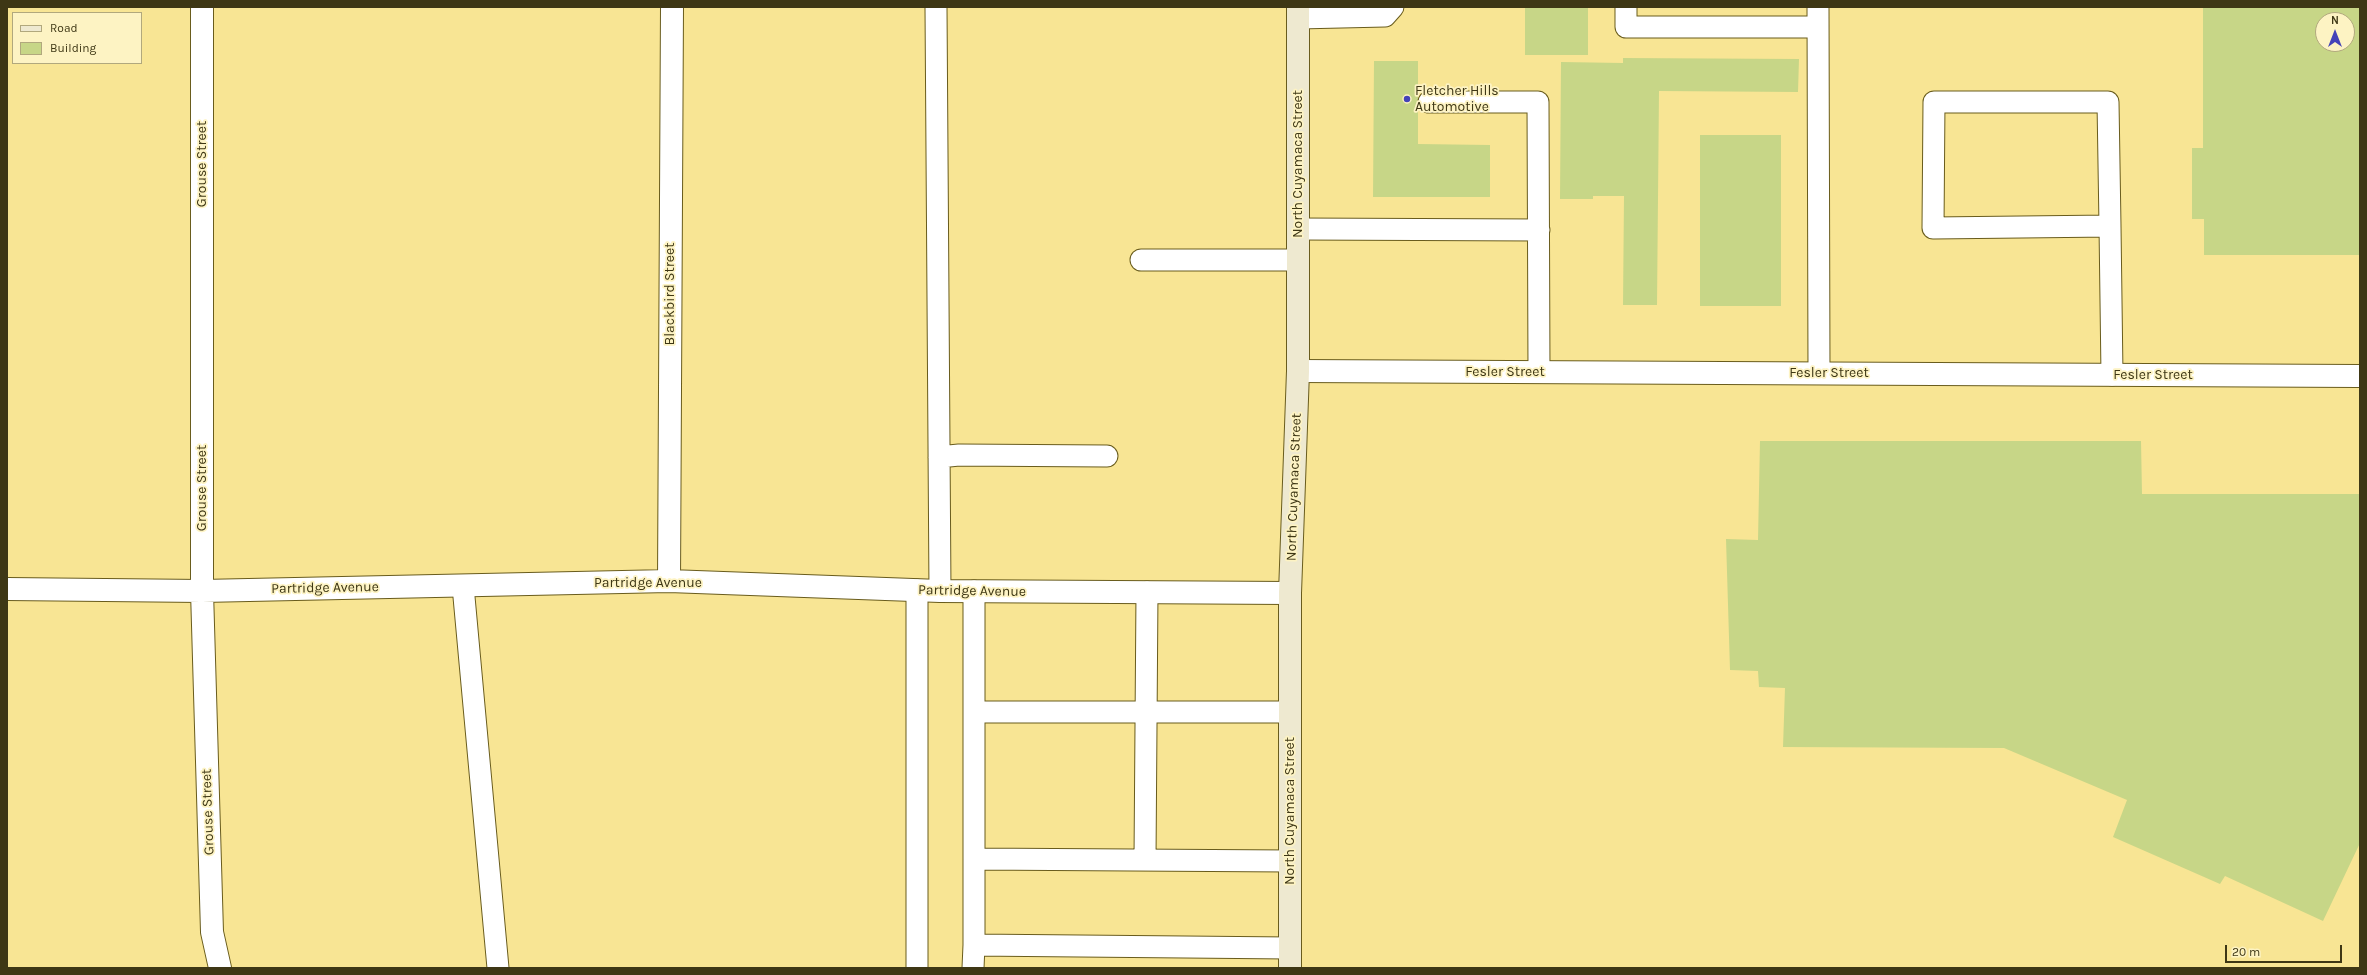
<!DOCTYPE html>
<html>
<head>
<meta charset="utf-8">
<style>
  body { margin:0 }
  #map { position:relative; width:2367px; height:975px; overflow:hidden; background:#f8e594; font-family:Karla,sans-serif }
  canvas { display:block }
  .frame { position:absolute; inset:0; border:8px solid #3e3715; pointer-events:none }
  .legend { position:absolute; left:12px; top:12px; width:130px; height:52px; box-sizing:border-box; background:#fdf3c3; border:1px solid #b1a87d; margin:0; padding:5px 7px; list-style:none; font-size:12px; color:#3e3715 }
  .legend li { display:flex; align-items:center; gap:8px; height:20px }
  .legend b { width:20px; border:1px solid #b1a87d }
  .north { position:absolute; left:2315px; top:12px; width:40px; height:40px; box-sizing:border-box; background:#fdf3c3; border:1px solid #b1a87d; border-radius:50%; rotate:0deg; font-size:11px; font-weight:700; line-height:16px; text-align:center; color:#3e3715 }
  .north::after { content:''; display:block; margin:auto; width:14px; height:18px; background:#4443b8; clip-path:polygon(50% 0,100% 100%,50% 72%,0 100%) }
  .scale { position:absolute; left:2225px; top:945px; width:117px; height:18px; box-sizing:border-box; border:2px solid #3e3715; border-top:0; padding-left:5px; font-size:12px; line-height:14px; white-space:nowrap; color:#3e3715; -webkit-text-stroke:3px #fdf3c3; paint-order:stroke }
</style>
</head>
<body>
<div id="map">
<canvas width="2367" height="975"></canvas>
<div class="frame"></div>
<ul class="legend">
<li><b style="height:5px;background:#eee9d0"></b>Road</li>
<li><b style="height:11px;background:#c7d687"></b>Building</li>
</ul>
<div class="north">N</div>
<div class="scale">20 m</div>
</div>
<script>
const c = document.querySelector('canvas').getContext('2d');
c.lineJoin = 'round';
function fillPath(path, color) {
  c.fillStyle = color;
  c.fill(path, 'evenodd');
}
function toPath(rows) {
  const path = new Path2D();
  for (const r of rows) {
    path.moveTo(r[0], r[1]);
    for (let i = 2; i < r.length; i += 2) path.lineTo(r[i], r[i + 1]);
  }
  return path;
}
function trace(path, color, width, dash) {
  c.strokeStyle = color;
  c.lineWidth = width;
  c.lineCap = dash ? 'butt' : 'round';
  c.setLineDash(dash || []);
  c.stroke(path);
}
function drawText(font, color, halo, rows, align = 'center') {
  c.font = font + ' Karla,sans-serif';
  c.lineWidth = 3.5;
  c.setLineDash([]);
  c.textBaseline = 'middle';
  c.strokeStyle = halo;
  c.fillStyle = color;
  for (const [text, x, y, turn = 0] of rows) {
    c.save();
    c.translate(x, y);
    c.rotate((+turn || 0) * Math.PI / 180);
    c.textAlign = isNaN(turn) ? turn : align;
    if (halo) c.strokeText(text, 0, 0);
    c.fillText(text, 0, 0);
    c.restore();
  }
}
const building = toPath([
  [1525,7,1588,7,1588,55,1525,55],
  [2203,7,2360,7,2360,255,2204,255,2204,219,2192,219,2192,148,2203,148],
  [2323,20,2347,20,2347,44,2323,44],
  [1623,58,1799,59,1798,92,1659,91,1657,305,1623,305,1624,196,1593,196,1593,199,1560,199,1561,62,1623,63],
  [1374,61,1418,61,1418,144,1490,145,1490,197,1373,197],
  [1700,135,1781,135,1781,306,1700,306],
  [1760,441,2141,441,2142,494,2360,494,2360,843,2323,921,2225,876,2220,884,2113,837,2127,800,2004,748,1783,747,1785,688,1759,687,1758,671,1730,670,1726,539,1758,540]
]);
const lane = toPath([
  [936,7,940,591],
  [1626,7,1626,27,1818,27],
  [1818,7,1819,373],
  [1298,18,1385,16,1393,7],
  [1429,102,1538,102,1539,372],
  [2110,226,1933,228,1934,102,2108,102,2110,226,2112,375],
  [1298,229,1539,230],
  [1141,260,1298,260],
  [939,457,959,455,1107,456],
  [463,586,498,968],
  [974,712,1290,712],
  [974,859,1290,861],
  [1145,859,1147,592],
  [974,945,974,591],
  [917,968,917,590],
  [973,968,974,945,1290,948]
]);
const street = toPath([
  [202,7,202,591,212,932,220,968],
  [1298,371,2360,376],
  [669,581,672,7],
  [7,589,202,591,669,581,940,591,1290,593]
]);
const secondary = toPath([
  [1290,968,1290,593,1298,371,1298,7]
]);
const markers = [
  [1407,99,4,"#4443b8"]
];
const poiNames = [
  ["Fletcher Hills",1415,91],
  ["Automotive",1415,107]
];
const streetNames = [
  ["Grouse Street",202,164,-90],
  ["North Cuyamaca Street",1298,164,-90],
  ["Blackbird Street",670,294,-90],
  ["Fesler Street",1505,372],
  ["Fesler Street",1829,373],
  ["Fesler Street",2153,375],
  ["North Cuyamaca Street",1294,487,-88],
  ["Grouse Street",202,488,-90],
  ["Partridge Avenue",648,583],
  ["Partridge Avenue",325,588,-1],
  ["Partridge Avenue",972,591,1],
  ["North Cuyamaca Street",1290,811,-90],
  ["Grouse Street",208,812,-92]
];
fillPath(building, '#c7d687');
trace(lane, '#695c1d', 23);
trace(street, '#695c1d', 24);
trace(secondary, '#695c1d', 24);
trace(lane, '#fff', 21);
trace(street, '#fff', 22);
trace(secondary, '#eee9d0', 22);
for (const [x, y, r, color] of markers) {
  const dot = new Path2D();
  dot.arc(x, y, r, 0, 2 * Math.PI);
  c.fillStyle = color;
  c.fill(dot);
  trace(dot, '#fdf3c3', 1.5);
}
drawText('14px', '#3e3715', '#fdf3c3', poiNames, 'left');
drawText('14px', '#3e3715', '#fdf3c3', streetNames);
</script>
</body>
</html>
